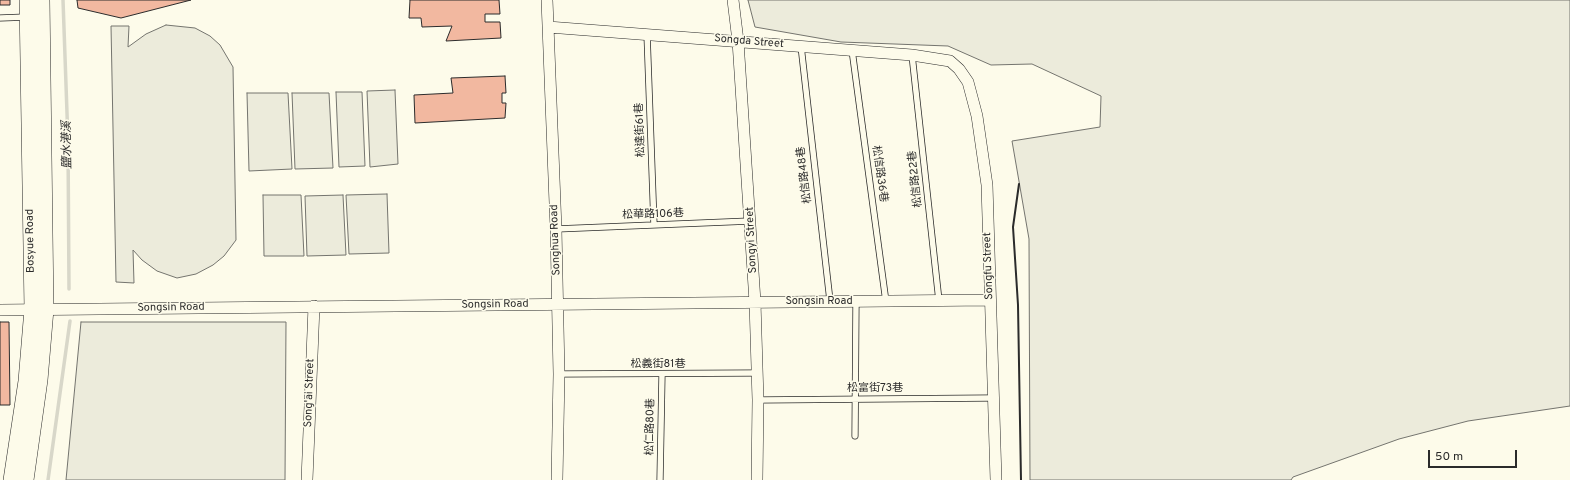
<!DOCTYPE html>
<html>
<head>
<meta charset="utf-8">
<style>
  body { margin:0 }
  #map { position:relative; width:1570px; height:480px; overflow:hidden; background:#fdfbea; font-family:Overpass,sans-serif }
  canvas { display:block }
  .scale { position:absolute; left:1428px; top:450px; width:89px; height:18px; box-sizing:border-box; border:2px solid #2b2b2b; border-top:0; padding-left:5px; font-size:12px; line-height:14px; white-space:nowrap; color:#2b2b2b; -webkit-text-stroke:3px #fdfbea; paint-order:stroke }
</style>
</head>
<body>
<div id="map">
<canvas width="1570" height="480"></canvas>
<div class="scale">50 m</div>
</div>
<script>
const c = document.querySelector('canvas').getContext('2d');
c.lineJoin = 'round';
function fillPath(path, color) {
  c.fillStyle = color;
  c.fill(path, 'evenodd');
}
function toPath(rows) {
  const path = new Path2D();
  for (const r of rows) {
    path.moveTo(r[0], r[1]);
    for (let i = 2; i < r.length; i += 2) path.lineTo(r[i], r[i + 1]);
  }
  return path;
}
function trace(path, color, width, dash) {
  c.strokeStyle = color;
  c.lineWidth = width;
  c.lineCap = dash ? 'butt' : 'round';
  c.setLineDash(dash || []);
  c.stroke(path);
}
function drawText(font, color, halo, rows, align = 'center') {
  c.font = font + ' Overpass,"Noto Sans TC",sans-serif';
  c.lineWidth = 3;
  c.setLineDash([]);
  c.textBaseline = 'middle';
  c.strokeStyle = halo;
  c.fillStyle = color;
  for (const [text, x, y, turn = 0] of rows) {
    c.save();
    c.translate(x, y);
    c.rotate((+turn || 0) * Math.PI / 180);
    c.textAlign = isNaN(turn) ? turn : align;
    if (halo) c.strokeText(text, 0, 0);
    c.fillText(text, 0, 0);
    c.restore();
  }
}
const green = toPath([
  [748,0,1570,0,1570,406,1468,421,1399,439,1293,477,1291,480,1030,480,1029,239,1012,141,1100,127,1101,96,1032,64,991,65,948,46,841,42,755,27,748,0],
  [166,25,195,28,210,36,220,45,233,67,236,240,224,256,213,265,196,274,177,278,157,271,142,260,133,250,134,283,116,282,111,26,129,26,128,47,146,34,166,25],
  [395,90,398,164,370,167,367,91,395,90],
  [336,92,362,92,365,166,339,167,336,92],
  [247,93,288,93,292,169,249,171,247,93],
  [292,93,329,93,333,168,295,169,292,93],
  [387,194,389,253,349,254,346,195,387,194],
  [263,195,301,195,304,256,264,256,263,195],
  [343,195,346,255,307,256,305,196,343,195],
  [81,322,286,322,285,480,66,480,81,322]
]);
const stream = toPath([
  [63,0,68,141,69,289],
  [48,480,70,321]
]);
const building = toPath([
  [0,0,10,0,10,5,0,5,0,0],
  [77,0,191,0,121,18,78,8,77,0],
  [410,0,499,0,500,14,485,14,485,22,500,22,501,38,446,41,452,26,422,27,421,18,409,18,410,0],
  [505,76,506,93,502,93,502,103,506,103,505,118,415,123,414,95,453,93,451,78,505,76],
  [0,322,9,322,10,405,0,405,0,322]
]);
const lane = toPath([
  [0,18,27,17],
  [647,34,654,225],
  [801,46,830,301],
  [852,50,886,302],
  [912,55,939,301],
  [556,229,750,221],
  [559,374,757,373],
  [758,400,992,398],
  [855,436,856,302],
  [660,480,662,375]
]);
const street = toPath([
  [547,0,556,229,559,374,557,480],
  [733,0,738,41,755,302,758,400,757,480],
  [548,27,912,55,950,61,959,69,968,82,977,116,987,185,996,480],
  [0,310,990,300],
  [307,480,314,306]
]);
const secondary = toPath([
  [11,480,26,381,32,309,27,0],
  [26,480,40,380,46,309,42,0]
]);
const wall = toPath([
  [1019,184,1013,227,1018,305,1021,480]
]);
const streetNames = [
  ["Songda Street",749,42,5],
  ["松達街61巷",641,130,-92],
  ["松信路36巷",879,174,82],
  ["松信路48巷",805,175,-97],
  ["松信路22巷",916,179,-96],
  ["松華路106巷",653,215,-2],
  ["Songhua Road",556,240,-92],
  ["Songyi Street",752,240,-93],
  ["Bosyue Road",31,241,-91],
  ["Songfu Street",989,266,-92],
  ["Songsin Road",819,302],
  ["Songsin Road",495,305,-1],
  ["Songsin Road",171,308,-1],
  ["松義街81巷",658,365],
  ["松富街73巷",875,389],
  ["Song'ai Street",310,393,-88],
  ["松仁路80巷",651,427,-89]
];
const waterNames = [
  ["鹽水港溪",68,145,-91]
];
fillPath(green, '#ecebdb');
trace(green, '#74746e', 1);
trace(stream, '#d8d7c9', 3.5);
fillPath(building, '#f2b8a0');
trace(building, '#2b2b2b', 1);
trace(lane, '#2b2b2b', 7);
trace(street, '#2b2b2b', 12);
trace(secondary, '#2b2b2b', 16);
trace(lane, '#fdfbea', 5.5);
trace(street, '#fdfbea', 11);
trace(secondary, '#fdfbea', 15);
trace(wall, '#2b2b2b', 2);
drawText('11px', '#2b2b2b', '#fdfbea', streetNames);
drawText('italic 12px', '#2b2b2b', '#fdfbea', waterNames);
</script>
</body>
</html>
